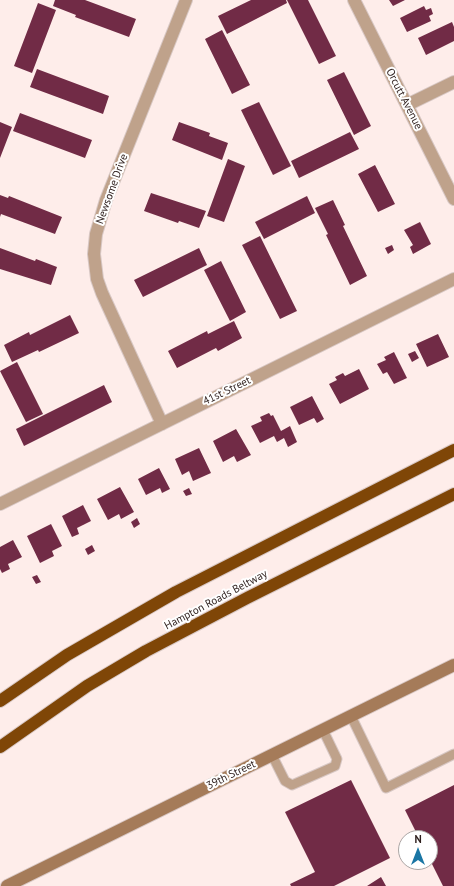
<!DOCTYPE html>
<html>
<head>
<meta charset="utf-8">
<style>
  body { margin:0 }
  #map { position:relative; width:454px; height:886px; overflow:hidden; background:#feedea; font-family:"PT Sans",sans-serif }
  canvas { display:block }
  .north { position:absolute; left:398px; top:830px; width:40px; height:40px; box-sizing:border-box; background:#fff; border:1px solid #aba5a4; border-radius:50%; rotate:0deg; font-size:11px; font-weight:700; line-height:16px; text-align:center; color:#2c1d1b }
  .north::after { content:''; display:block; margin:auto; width:14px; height:18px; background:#1a76a4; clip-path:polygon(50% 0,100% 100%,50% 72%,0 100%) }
</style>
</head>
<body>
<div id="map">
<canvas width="454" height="886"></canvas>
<div class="north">N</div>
</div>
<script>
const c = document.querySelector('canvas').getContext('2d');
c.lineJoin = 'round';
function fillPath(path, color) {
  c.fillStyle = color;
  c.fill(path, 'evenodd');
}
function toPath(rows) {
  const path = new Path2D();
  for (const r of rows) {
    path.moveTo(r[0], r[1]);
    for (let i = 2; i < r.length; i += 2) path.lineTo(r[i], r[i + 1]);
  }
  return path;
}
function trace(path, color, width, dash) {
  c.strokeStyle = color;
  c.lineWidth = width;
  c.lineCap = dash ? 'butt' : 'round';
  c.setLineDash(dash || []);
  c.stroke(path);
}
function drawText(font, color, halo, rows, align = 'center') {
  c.font = font + ' "PT Sans",sans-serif';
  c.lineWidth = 4;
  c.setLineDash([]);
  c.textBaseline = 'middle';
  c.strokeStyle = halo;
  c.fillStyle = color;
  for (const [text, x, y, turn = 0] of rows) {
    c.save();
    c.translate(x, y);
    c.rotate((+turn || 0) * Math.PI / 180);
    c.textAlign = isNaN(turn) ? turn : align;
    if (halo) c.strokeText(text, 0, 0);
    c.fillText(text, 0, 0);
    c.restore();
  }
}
const building = toPath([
  [55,0,85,0,136,19,129,37,75,17,76,15,53,6],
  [251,0,286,0,287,3,227,34,218,16],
  [287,0,308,0,336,56,319,64],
  [389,0,405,0,393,6],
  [38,3,56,10,32,73,14,66],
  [424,6,426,10,431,8,433,14,429,16,431,21,407,32,400,18],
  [452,22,454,27,454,41,426,55,418,38],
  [222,30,250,85,232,94,205,39],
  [37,69,109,96,103,114,30,87],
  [344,72,371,126,354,135,327,80],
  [259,102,291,166,273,175,241,110],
  [20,113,92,140,85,158,13,131],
  [0,122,12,127,0,158],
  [179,122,210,133,209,136,228,143,222,160,172,140],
  [350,132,359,149,299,178,291,161],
  [228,159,245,166,224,222,207,216],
  [375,165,395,204,378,212,358,174],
  [151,193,206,211,199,228,179,221,178,223,144,211],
  [0,195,8,198,9,196,62,217,55,234,1,214,0,217],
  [307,196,315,213,264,239,255,222],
  [333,200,345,225,343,226,367,276,350,285,326,235,328,234,315,208],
  [420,222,431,244,413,254,410,247,413,245,404,230],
  [260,236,297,311,280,319,242,245],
  [392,245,394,250,388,254,385,248],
  [0,248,35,261,36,259,57,267,51,285,0,269],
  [199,248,207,265,143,297,134,280],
  [221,261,246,312,230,321,204,270],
  [70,315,79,333,39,352,38,350,12,362,4,345,29,332,30,335],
  [234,321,242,338,218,351,216,348,177,368,168,351,207,331,208,334],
  [438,334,449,357,427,367,416,344],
  [415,351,419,358,412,362,408,354],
  [394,352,407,378,394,384,387,372,383,374,377,364,386,360,384,357],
  [17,362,43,414,26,422,0,371],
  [359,369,369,389,340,404,329,384,337,380,335,377,343,373,345,376],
  [104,385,112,402,24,446,16,429],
  [312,396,324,419,317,423,314,418,299,425,290,407],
  [269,413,271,416,273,415,281,431,290,426,297,442,288,447,284,438,277,442,274,436,260,443,251,426,262,421,260,417],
  [236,429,251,455,237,462,234,456,223,462,213,441],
  [199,448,211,473,193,481,189,471,182,475,175,459],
  [159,468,170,489,162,493,160,488,146,495,138,479],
  [120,487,134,512,121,519,119,514,108,520,97,499],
  [189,488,192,494,186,496,183,491],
  [83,505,91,521,77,528,79,534,72,537,62,516],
  [137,518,140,524,134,528,131,522],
  [51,524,62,546,52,551,54,556,40,563,27,536],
  [13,540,22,557,8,564,10,569,2,573,0,569,0,547],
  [92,545,95,551,88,555,85,549],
  [37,575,41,582,36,584,32,577],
  [351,780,390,858,334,886,291,886,290,884,315,872,285,812],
  [454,785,454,886,443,886,430,860,430,838,419,838,405,810],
  [381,877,386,886,367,886]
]);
const service = toPath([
  [351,716,386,788,454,754],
  [272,755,285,781,292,785,335,766,337,759,323,730]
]);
const minor = toPath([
  [354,0,454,199],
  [407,105,454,82],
  [162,424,102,293,97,279,94,254,96,234,106,200,186,0],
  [0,504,454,279]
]);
const secondary = toPath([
  [7,886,454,665]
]);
const motorway = toPath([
  [0,701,67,655,176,592,454,450],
  [0,747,87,686,146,651,247,598,454,494]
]);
const streetNames = [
  ["Orcutt Avenue",404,99,63],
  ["Newsome Drive",112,189,-70],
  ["41st Street",227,391,-26],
  ["Hampton Roads Beltway",216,600,-28],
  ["39th Street",231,775,-26]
];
fillPath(building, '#712b46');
trace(service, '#d8c8c5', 11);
trace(minor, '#d8c8c5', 14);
trace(secondary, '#d8c8c5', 14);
trace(motorway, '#d8c8c5', 14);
trace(service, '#bfa28b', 9);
trace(minor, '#bfa28b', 12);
trace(secondary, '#a57b59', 12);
trace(motorway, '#7f4607', 12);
drawText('11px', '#2c1d1b', '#fff', streetNames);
</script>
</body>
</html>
